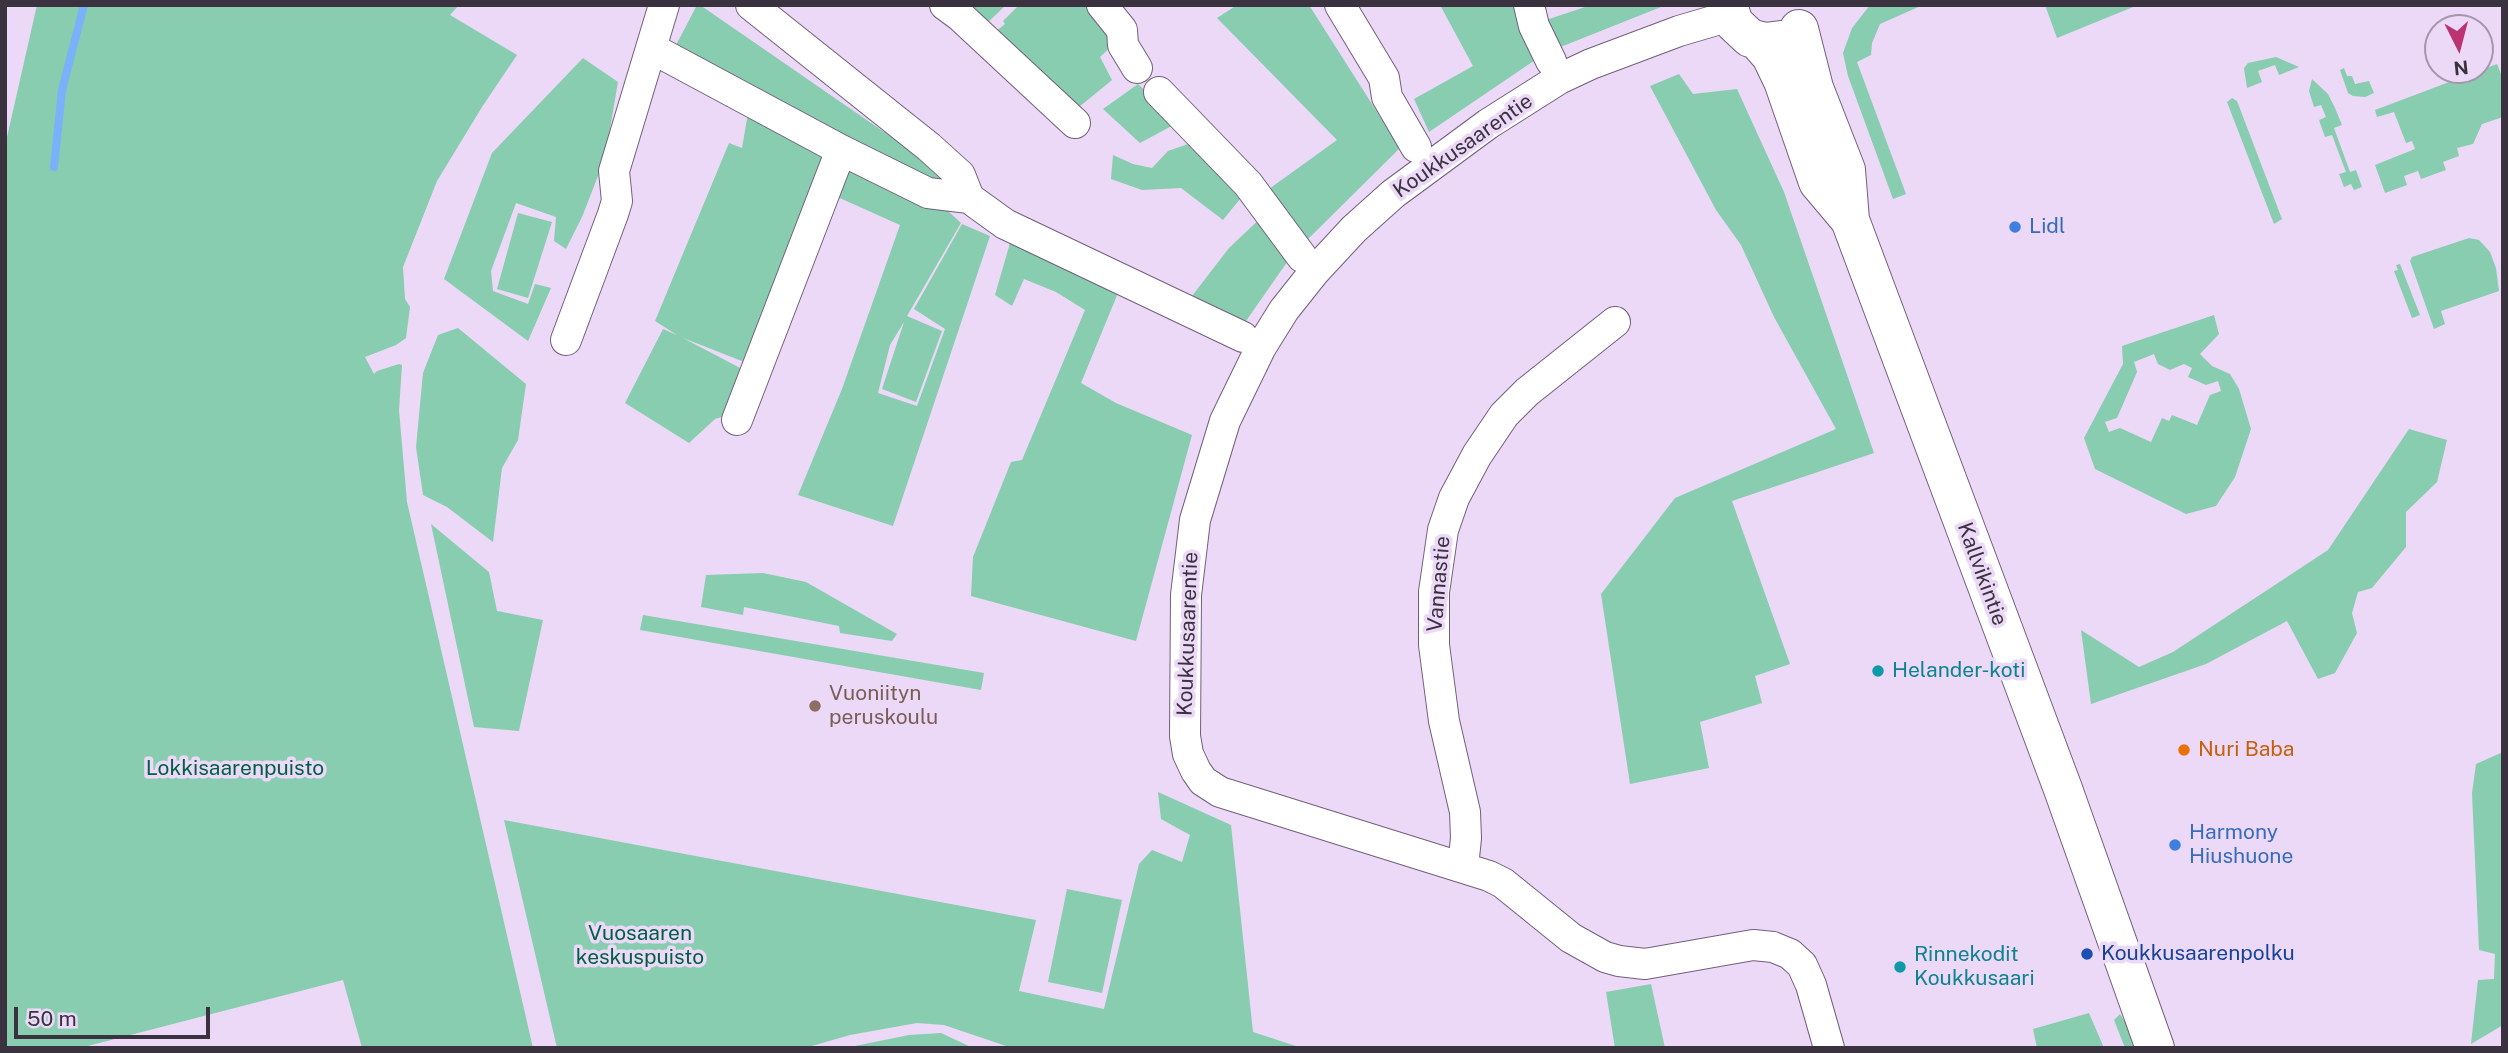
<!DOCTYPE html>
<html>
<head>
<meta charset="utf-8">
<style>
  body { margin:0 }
  #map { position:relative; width:2508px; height:1053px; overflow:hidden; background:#ecd8f7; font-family:"Public Sans",sans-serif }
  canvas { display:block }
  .frame { position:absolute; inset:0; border:7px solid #3a323e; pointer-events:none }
  .north { position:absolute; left:2424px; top:14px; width:70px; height:70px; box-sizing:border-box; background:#ecd8f7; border:2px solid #a596ad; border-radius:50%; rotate:174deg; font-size:19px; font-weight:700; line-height:28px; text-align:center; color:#3a323e }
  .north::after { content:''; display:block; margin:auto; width:24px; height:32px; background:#bc3371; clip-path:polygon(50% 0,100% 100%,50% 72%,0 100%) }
  .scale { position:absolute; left:14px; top:1007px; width:196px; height:32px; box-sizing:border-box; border:4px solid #3a323e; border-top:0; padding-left:9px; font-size:21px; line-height:24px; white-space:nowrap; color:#3a323e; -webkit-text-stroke:5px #ecd8f7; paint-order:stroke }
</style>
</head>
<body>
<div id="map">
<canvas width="2508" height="1053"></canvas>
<div class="frame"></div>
<div class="north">N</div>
<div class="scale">50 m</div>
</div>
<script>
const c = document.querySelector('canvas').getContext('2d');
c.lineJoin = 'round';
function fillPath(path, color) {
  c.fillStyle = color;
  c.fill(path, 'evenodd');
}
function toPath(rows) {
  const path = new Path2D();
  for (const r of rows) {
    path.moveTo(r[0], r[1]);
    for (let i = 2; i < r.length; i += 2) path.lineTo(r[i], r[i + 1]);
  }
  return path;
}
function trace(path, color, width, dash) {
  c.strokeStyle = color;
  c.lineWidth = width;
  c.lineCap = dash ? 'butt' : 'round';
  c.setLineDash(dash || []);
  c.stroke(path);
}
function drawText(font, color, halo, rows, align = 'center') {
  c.font = font + ' "Public Sans",sans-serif';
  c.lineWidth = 7;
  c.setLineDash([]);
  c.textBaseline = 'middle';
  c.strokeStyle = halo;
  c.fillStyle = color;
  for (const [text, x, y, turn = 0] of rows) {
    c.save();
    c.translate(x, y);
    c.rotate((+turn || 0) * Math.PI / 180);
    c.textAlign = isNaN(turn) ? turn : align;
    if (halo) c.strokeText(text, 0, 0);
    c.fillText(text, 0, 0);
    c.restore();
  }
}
const green = toPath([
  [37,5,459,5,450,15,517,55,482,107,437,181,403,267,405,299,410,307,406,338,396,345,365,357,374,374,377,371,399,364,402,365,399,410,407,502,533,1048,362,1048,343,980,80,1048,5,1048,5,146],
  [697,5,700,5,958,183,944,188,674,49],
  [954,5,1006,5,982,28],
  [1019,5,1092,5,1119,39,1100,57,1112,80,1079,107,990,36,1005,24,1003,21],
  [1237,5,1309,5,1400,148,1302,245,1269,189,1337,140,1217,18],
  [1440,5,1516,5,1541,56,1429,132,1414,99,1473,66],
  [1591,5,1666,5,1553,50,1543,21],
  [1870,5,1923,5,1880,24,1872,43,1871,55,1857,62,1906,194,1893,199,1848,76,1843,53,1852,28],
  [2045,5,2138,5,2057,38],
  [2276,57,2299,67,2279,75,2275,65,2258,71,2262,82,2247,88,2244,68,2248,63],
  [583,58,618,82,605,158,582,217,566,249,554,241,556,217,516,203,491,271,493,291,528,304,535,284,551,288,528,341,444,279,492,153],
  [2497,64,2503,79,2503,117,2482,124,2473,144,2457,148,2459,156,2443,162,2446,170,2421,179,2418,171,2404,176,2407,185,2385,193,2375,165,2415,149,2412,141,2406,143,2394,112,2377,117,2375,110],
  [2344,68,2347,76,2352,76,2355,84,2369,81,2374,93,2365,97,2353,96,2348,93,2340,70],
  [1679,74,1693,94,1737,89,1784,192,1874,453,1732,501,1790,664,1755,676,1762,703,1700,722,1709,768,1630,784,1601,594,1675,498,1836,429,1774,317,1741,245,1716,210,1650,86],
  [2312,79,2328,94,2335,108,2342,125,2334,128,2350,172,2356,170,2362,187,2354,190,2351,184,2344,187,2339,174,2346,172,2332,135,2325,137,2319,120,2326,117,2321,105,2314,107,2309,91],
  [1138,84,1179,122,1140,143,1103,109],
  [2232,98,2237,101,2282,219,2274,224,2227,102],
  [748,113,827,157,752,365,683,338,744,370,735,413,715,419,689,443,625,403,663,329,677,335,655,321,729,143,742,148],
  [1191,143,1240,199,1223,220,1181,188,1142,190,1111,179,1113,155,1133,164,1152,168,1168,151],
  [847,162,936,200,961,223,907,316,942,331,916,402,882,389,904,322,890,345,878,393,917,406,945,329,914,309,962,224,990,236,893,526,798,495,842,389,900,225,833,195],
  [518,213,552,222,528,298,497,289],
  [1266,213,1292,255,1246,321,1192,296,1229,248],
  [2469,238,2479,240,2490,252,2496,268,2499,291,2441,311,2445,324,2434,329,2410,261,2412,257],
  [1010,243,1120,288,1081,383,1116,403,1192,435,1136,641,971,596,973,557,1011,462,1022,460,1085,310,1056,292,1024,279,1012,306,995,295],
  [2400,264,2420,315,2412,318,2394,271,2398,270,2396,265],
  [2214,315,2219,334,2200,354,2212,366,2230,374,2239,389,2251,429,2235,477,2216,506,2186,514,2095,469,2084,438,2123,364,2122,346],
  [2154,354,2158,364,2170,370,2184,364,2192,368,2188,377,2206,385,2218,381,2221,391,2210,395,2197,425,2172,415,2169,421,2162,418,2151,442,2120,428,2109,432,2105,422,2117,418,2137,372,2134,362],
  [458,328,526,384,518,440,502,468,493,542,447,507,423,495,416,447,423,373,438,335],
  [2409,429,2447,440,2437,482,2406,512,2406,547,2372,588,2358,592,2352,613,2357,633,2335,673,2318,679,2287,621,2206,664,2091,704,2081,630,2139,667,2173,652,2328,550],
  [431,524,489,572,497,611,543,620,519,731,474,727],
  [763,573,806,582,897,634,892,641,840,633,839,626,744,607,743,615,701,607,706,575],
  [643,615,984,673,981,690,640,630],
  [2503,752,2503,1025,2471,1044,2478,980,2494,979,2495,954,2479,950,2472,793,2476,764],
  [1158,792,1231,825,1253,1032,1302,1048,1012,1048,944,1025,917,1023,850,1035,805,1048,557,1048,504,820,1036,920,1019,991,1104,1009,1139,864,1152,850,1182,862,1190,835,1161,819],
  [1067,889,1122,900,1102,993,1048,982],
  [1651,984,1665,1048,1615,1048,1606,992],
  [2089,1013,2104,1048,2037,1048,2033,1029],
  [2120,1014,2128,1027,2134,1048,2125,1048,2114,1020],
  [941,1033,973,1048,845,1048,909,1035]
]);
const stream = toPath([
  [54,167,62,90,84,5]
]);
const street = toPath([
  [751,5,929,147,960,175,969,198],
  [945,5,960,16,1075,123],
  [1102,5,1122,30,1123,45,1137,68],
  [1340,5,1384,78,1387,97,1416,147],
  [1529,5,1534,26,1551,61],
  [1730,16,1679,31,1591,64,1559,79,1488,124,1393,194,1354,229,1315,271,1284,310,1261,347,1225,421,1195,520,1186,595,1185,736,1188,754,1196,771,1203,781,1220,792,1489,876,1503,883,1571,938,1605,957,1619,961,1645,964,1753,945,1773,947,1790,954,1802,965,1811,985,1829,1048],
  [651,48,841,150,928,193,969,198,1005,224,1243,337],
  [1159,92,1248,184,1302,257],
  [566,340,613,214,617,201,614,171,664,5],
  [737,420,841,150],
  [1463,867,1466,838,1465,812,1444,721,1434,645,1434,592,1443,530,1454,498,1477,455,1504,415,1527,392,1615,322]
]);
const secondary = toPath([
  [1728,5,1734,23,1750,38,1765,42,1781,40],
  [1799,29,1814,88,1846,170,1850,220,2063,789,2155,1048],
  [1757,40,1771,56,1783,81,1818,182,1850,220]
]);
const markers = [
  [2015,227,7,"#3f7fe0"],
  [1878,671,7,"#0f9aa8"],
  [815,706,7,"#8d6e63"],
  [2184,750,7,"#e8710a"],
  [2175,845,7,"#3f7fe0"],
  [2087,954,7,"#1a4fb4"],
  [1900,967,7,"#0f9aa8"]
];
const streetNames = [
  ["Koukkusaarentie",1463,146,-35],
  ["Kallvikintie",1982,574,70],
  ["Vannastie",1439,584,-85],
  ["Koukkusaarentie",1188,634,-88]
];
const shopNames = [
  ["Lidl",2029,227],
  ["Harmony",2189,833],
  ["Hiushuone",2189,857]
];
const cultureNames = [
  ["Helander-koti",1892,671],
  ["Rinnekodit",1914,955],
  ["Koukkusaari",1914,979]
];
const educationNames = [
  ["Vuoniityn",829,694],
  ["peruskoulu",829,718]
];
const foodNames = [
  ["Nuri Baba",2198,750]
];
const parkNames = [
  ["Lokkisaarenpuisto",235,769],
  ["Vuosaaren",640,934],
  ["keskuspuisto",640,958]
];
const transitNames = [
  ["Koukkusaarenpolku",2101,954]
];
fillPath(green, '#88cdaf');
trace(stream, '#79b1fa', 8);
trace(street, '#72607b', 32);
trace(secondary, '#72607b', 40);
trace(street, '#fff', 30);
trace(secondary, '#fff', 38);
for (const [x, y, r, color] of markers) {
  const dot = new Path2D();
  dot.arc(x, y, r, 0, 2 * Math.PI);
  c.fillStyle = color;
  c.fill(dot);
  trace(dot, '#ecd8f7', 2.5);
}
drawText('21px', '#3a323e', '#ecd8f7', streetNames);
drawText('21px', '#366cbe', '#ecd8f7', shopNames, 'left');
drawText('21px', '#0d838f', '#ecd8f7', cultureNames, 'left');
drawText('21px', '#785e54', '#ecd8f7', educationNames, 'left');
drawText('21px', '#c56008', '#ecd8f7', foodNames, 'left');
drawText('21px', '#016044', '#ecd8f7', parkNames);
drawText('21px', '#164399', '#ecd8f7', transitNames, 'left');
</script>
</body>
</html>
